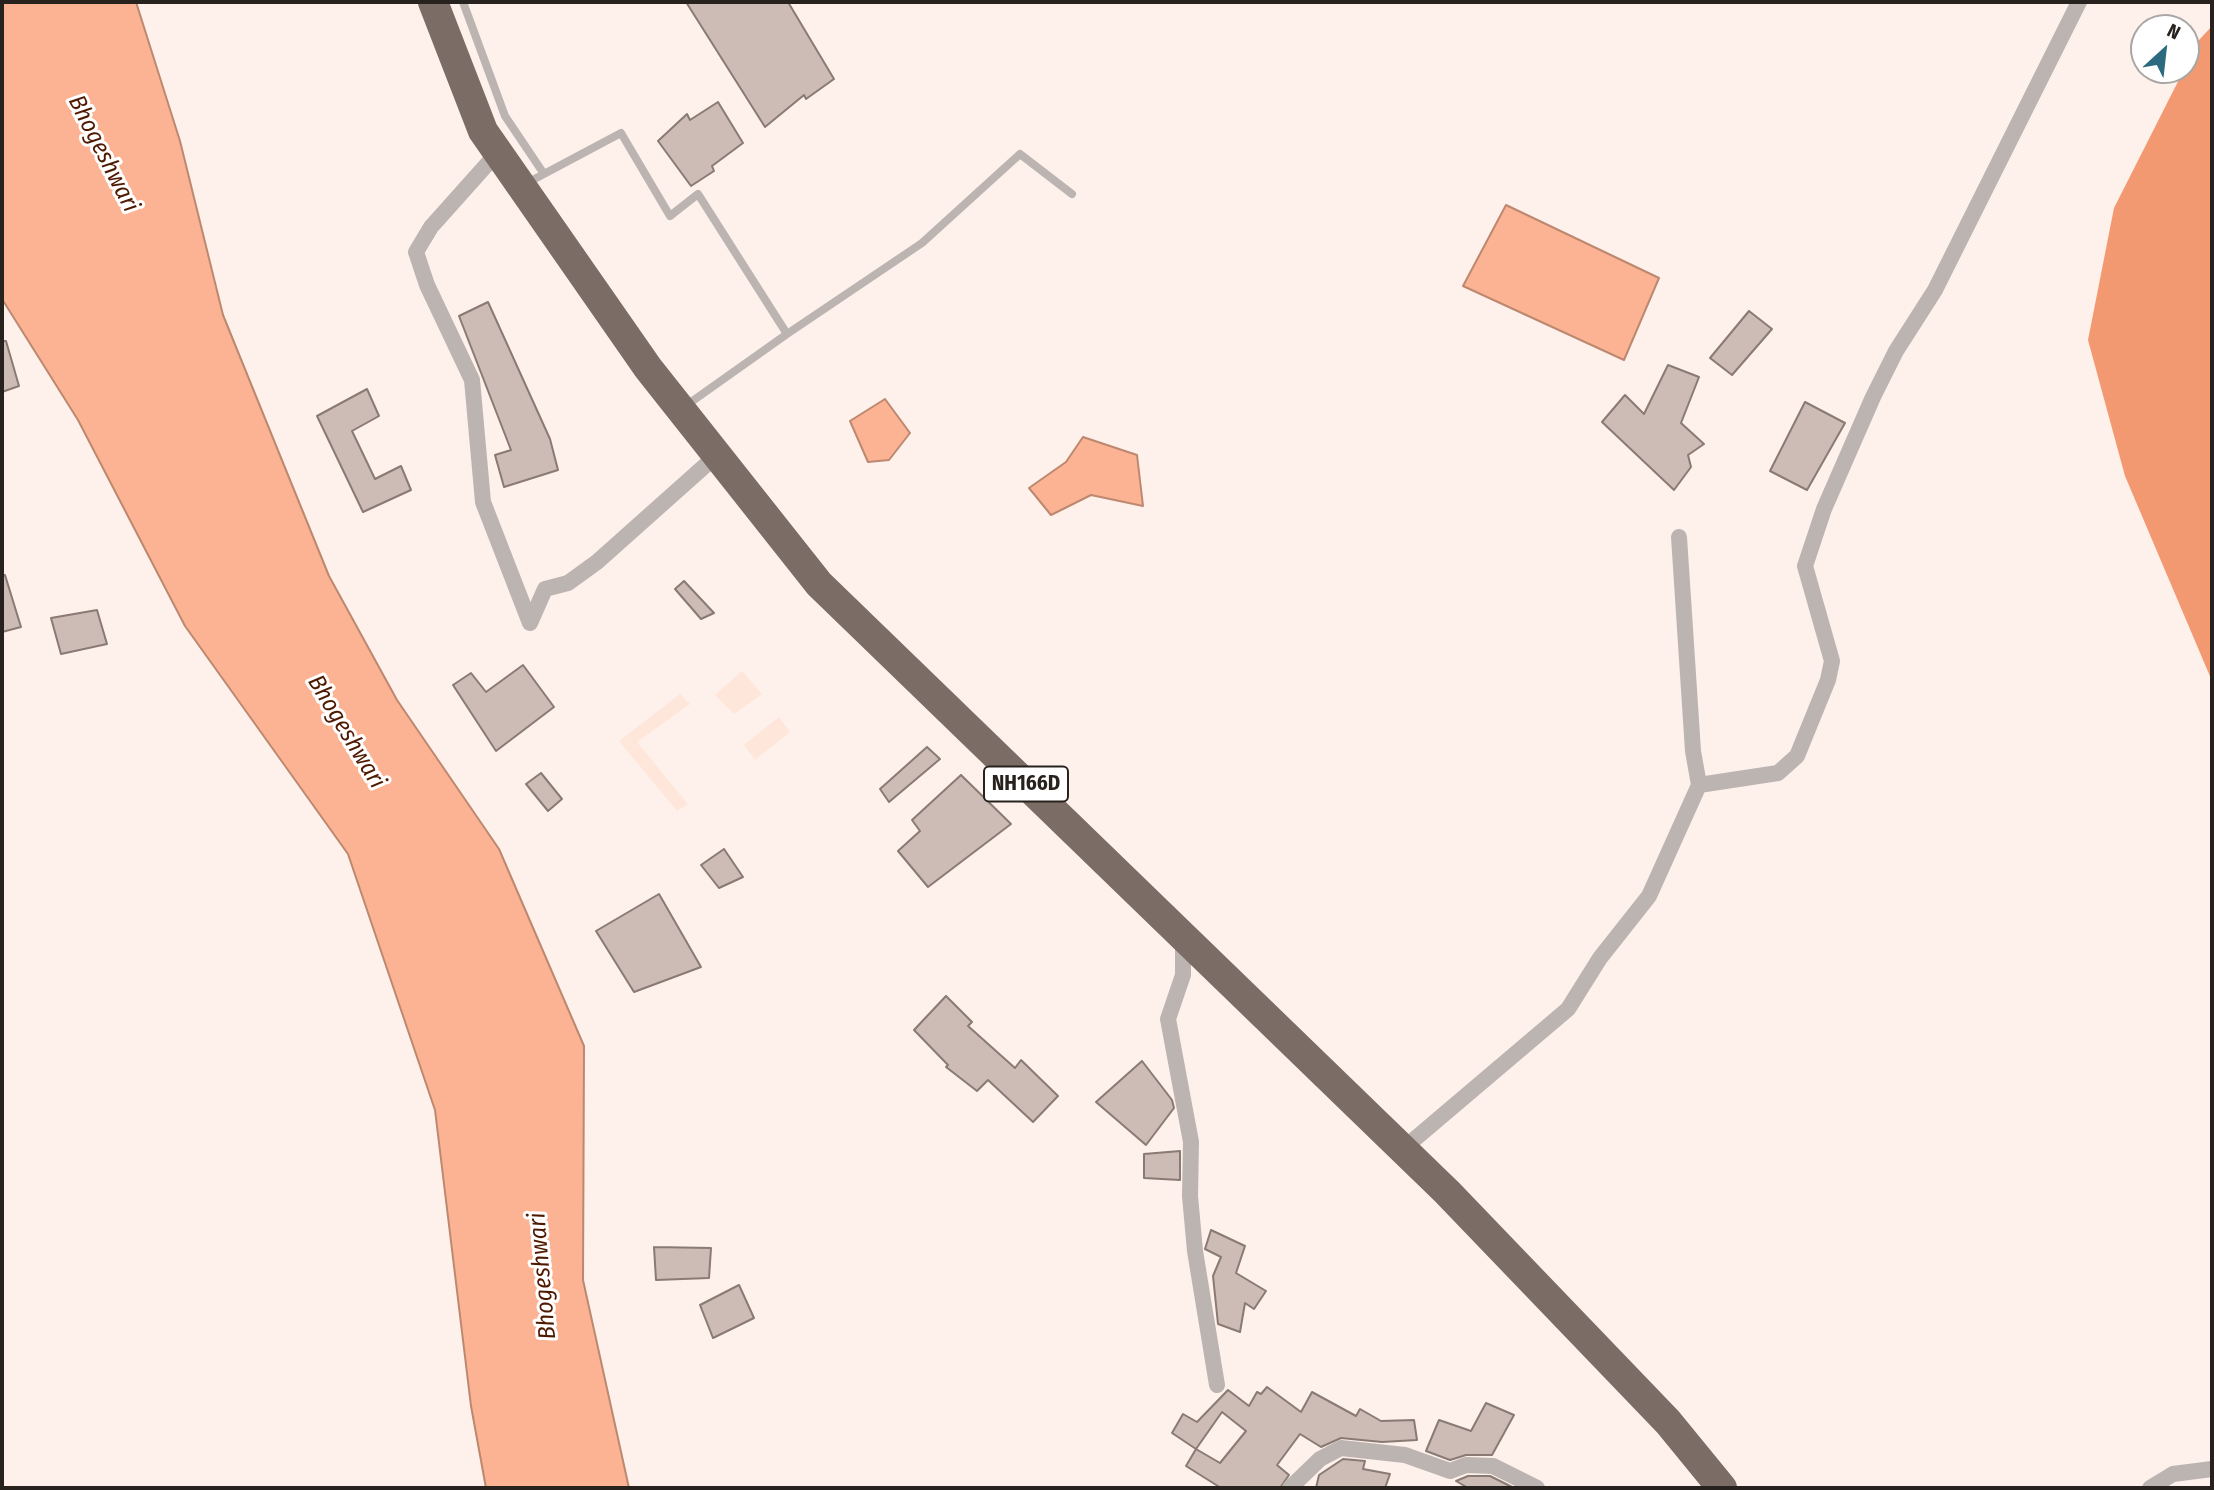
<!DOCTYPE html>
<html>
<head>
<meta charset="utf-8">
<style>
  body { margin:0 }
  #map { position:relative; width:2214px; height:1490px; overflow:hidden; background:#fef0ea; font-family:"Fira Sans Condensed",sans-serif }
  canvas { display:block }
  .frame { position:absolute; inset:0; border:4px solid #28221f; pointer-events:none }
  .north { position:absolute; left:2130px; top:14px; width:70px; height:70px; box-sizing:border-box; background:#fff; border:2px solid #a9a7a5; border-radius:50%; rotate:27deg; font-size:19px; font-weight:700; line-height:28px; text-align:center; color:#28221f }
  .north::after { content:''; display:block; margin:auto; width:24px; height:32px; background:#2c6a80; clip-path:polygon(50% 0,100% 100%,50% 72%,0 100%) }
</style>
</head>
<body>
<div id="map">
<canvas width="2214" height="1490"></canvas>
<div class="frame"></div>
<div class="north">N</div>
</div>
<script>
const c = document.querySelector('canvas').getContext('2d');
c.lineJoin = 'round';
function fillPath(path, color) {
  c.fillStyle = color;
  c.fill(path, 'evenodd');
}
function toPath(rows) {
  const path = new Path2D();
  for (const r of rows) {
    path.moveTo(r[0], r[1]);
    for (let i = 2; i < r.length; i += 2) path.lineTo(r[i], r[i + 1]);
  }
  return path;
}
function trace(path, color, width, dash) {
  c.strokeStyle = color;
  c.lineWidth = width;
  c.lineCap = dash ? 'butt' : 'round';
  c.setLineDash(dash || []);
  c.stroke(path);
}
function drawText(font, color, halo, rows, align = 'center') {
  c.font = font + ' "Fira Sans Condensed",sans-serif';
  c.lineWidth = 6;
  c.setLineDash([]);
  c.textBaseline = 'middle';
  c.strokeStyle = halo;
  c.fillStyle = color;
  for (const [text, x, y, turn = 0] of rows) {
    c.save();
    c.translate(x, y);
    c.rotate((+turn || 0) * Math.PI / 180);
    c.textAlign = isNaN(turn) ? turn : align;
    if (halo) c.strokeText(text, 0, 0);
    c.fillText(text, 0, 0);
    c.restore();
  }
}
const built = toPath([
  [742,671,762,694,734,714,715,695],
  [680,694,690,704,637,742,688,804,677,811,619,741],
  [779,717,790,732,755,760,744,745]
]);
const forest = toPath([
  [2212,26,2212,681,2125,476,2088,340,2114,208,2199,40]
]);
const water = toPath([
  [2,2,136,2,180,141,223,315,329,576,397,700,499,849,584,1046,583,1280,629,1488,486,1488,471,1406,435,1110,348,854,185,626,78,420,2,299,2,2],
  [1506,205,1659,278,1624,360,1463,286,1506,205],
  [885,399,910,433,889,460,868,462,850,421,885,399],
  [1083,437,1137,455,1143,506,1091,495,1051,515,1029,488,1066,462,1083,437]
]);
const building = toPath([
  [686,2,788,2,834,79,806,99,804,95,765,127,686,2],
  [718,102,743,143,712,166,714,171,691,186,658,141,687,114,690,120,718,102],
  [488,302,550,439,558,470,504,487,495,455,511,450,459,316,488,302],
  [1749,311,1772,329,1732,375,1710,358,1749,311],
  [2,341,6,341,19,386,2,392,2,341],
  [1668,365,1699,377,1681,423,1704,444,1688,455,1691,467,1674,490,1602,422,1625,395,1644,414,1668,365],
  [367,389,379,416,352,431,375,479,401,466,411,490,363,512,317,416,367,389],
  [1805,402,1845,423,1807,490,1770,471,1805,402],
  [5,575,21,627,2,632,2,576,5,575],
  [684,581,714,613,701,619,675,589,684,581],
  [97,610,107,644,61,654,51,618,97,610],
  [523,665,554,707,496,751,453,685,471,673,486,692,523,665],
  [927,747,940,759,889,802,880,789,927,747],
  [541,773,562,799,548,811,526,784,541,773],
  [961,775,1011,824,928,887,898,851,920,831,912,820,961,775],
  [724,849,743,877,719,888,701,865,724,849],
  [659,894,701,967,634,992,596,931,659,894],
  [946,996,972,1022,968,1026,1015,1068,1021,1060,1058,1096,1033,1122,988,1080,977,1091,946,1067,948,1065,914,1030,946,996],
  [1142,1061,1172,1100,1174,1108,1146,1145,1096,1102,1142,1061],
  [1180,1151,1180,1180,1144,1178,1144,1154,1180,1151],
  [1211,1230,1245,1246,1236,1273,1266,1291,1254,1309,1245,1303,1240,1332,1218,1324,1213,1276,1221,1257,1205,1249,1211,1230],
  [654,1247,711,1248,709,1278,656,1280,654,1247],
  [739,1285,754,1318,713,1338,700,1305,739,1285],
  [1267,1387,1301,1412,1312,1392,1356,1416,1360,1409,1381,1421,1414,1420,1417,1440,1382,1442,1341,1438,1321,1447,1300,1434,1277,1465,1289,1475,1280,1488,1221,1488,1186,1466,1196,1449,1172,1433,1183,1414,1197,1422,1228,1390,1249,1406,1257,1392,1261,1394,1267,1387],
  [1222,1412,1246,1431,1220,1463,1196,1449,1222,1412],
  [1486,1403,1514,1415,1492,1455,1466,1455,1450,1460,1426,1451,1439,1420,1471,1431,1486,1403],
  [1343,1459,1365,1461,1363,1469,1390,1474,1385,1488,1316,1488,1319,1475,1343,1459],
  [1468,1476,1490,1476,1514,1488,1468,1488,1456,1481,1468,1476]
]);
const lane = toPath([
  [463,2,505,116,544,174],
  [527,183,621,133,670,216,698,194,787,334,922,243,1020,154,1072,194],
  [684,407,787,334]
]);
const street = toPath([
  [498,152,431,227,416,252,427,285,472,380,483,502,530,623],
  [1679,537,1693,751,1699,785,1778,773,1797,756,1828,680,1832,661,1805,566,1824,509,1873,397,1896,351,1935,290,2079,2],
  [530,623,545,589,568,583,597,562,717,455],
  [1183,936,1183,975,1168,1019,1191,1142,1190,1196,1195,1251,1217,1385],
  [1403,1149,1568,1009,1600,958,1649,896,1699,785],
  [1290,1488,1320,1459,1341,1448,1405,1455,1450,1471,1466,1465,1493,1466,1537,1488],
  [2150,1488,2173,1474,2212,1469]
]);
const highway = toPath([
  [433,2,483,131,648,368,819,584,1447,1192,1668,1422,1722,1488]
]);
const shields = [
  [1026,784,84]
];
const shieldNames = [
  ["NH166D",1026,784]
];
const waterNames = [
  ["Bhogeshwari",103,154,63],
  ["Bhogeshwari",346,732,59],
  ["Bhogeshwari",543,1276,-95]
];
fillPath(built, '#ffe6db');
fillPath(forest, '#f29972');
fillPath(water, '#fcb393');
trace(water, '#bc8870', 2);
fillPath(building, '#cdbcb5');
trace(building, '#897a73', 2);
trace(lane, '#bcb4b1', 8);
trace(street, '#bcb4b1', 16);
trace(highway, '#7b6c66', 30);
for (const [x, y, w] of shields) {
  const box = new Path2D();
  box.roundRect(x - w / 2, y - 17.5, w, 35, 5);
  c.fillStyle = '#fff';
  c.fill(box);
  trace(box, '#28221f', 2);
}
drawText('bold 21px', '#28221f', null, shieldNames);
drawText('italic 24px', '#4f1900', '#fff', waterNames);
</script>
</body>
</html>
